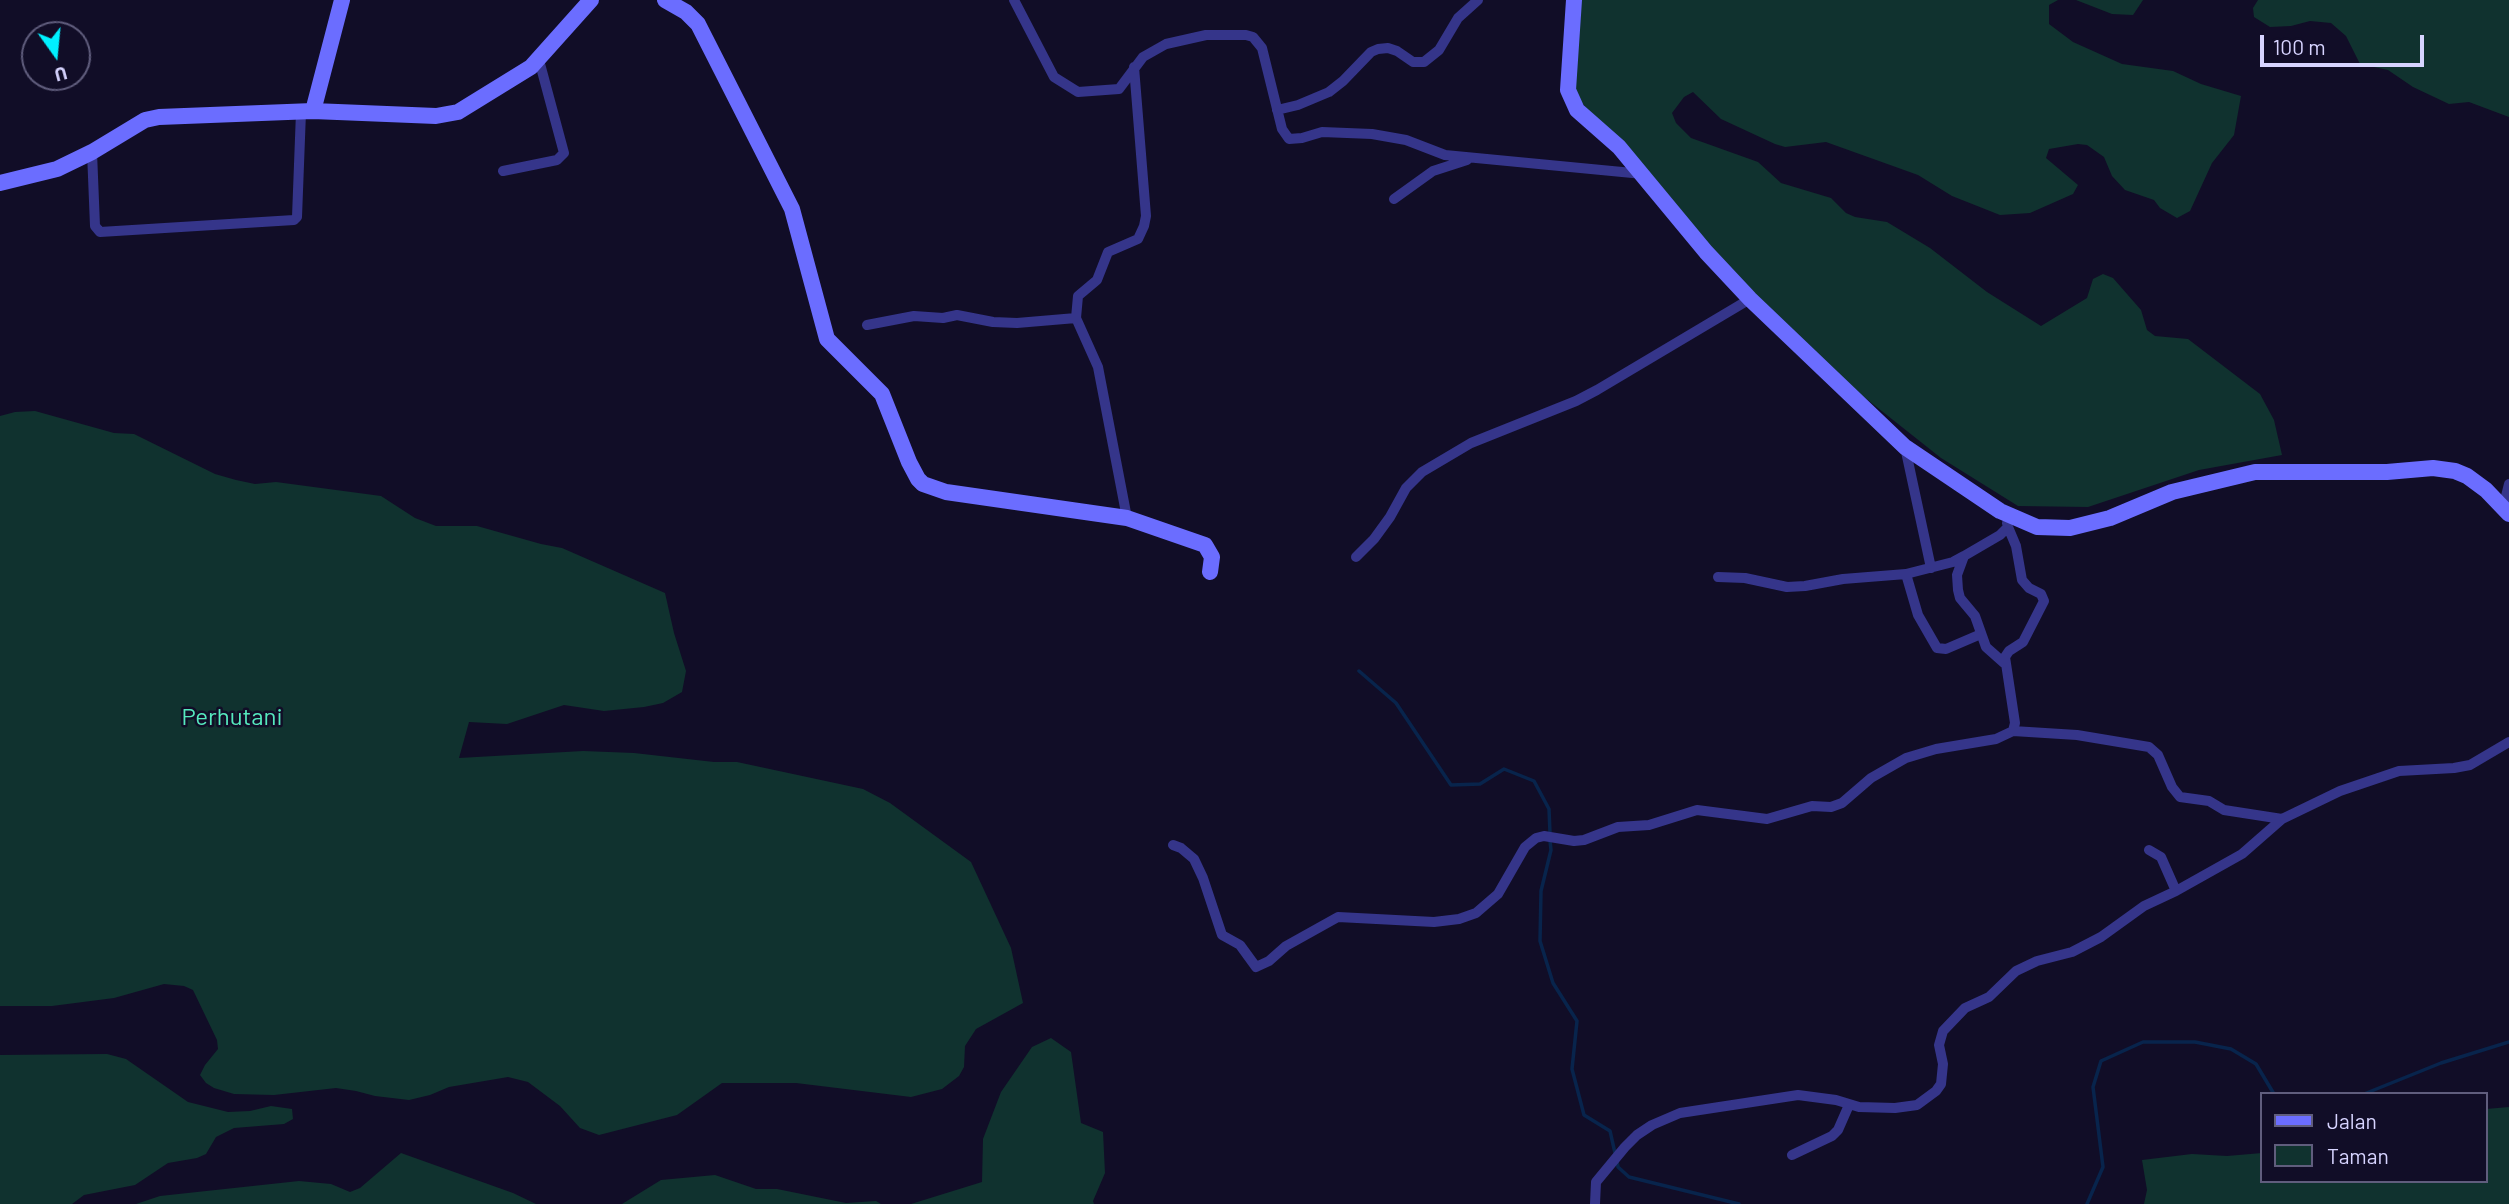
<!DOCTYPE html>
<html>
<head>
<meta charset="utf-8">
<style>
  body { margin:0 }
  #map { position:relative; width:2509px; height:1204px; overflow:hidden; background:#110d27; font-family:Barlow,sans-serif }
  canvas { display:block }
  .legend { position:absolute; left:2260px; top:1092px; width:228px; height:91px; box-sizing:border-box; background:#110d27; border:2px solid #605d7d; margin:0; padding:9px 12px; list-style:none; font-size:21px; color:#d7d4ff }
  .legend li { display:flex; align-items:center; gap:14px; height:35px }
  .legend b { width:35px; border:2px solid #605d7d }
  .north { position:absolute; left:21px; top:21px; width:70px; height:70px; box-sizing:border-box; background:#110d27; border:2px solid #605d7d; border-radius:50%; rotate:165deg; font-size:19px; font-weight:700; line-height:28px; text-align:center; color:#d7d4ff }
  .north::after { content:''; display:block; margin:auto; width:24px; height:32px; background:#00f0ff; clip-path:polygon(50% 0,100% 100%,50% 72%,0 100%) }
  .scale { position:absolute; left:2260px; top:35px; width:164px; height:32px; box-sizing:border-box; border:4px solid #d7d4ff; border-top:0; padding-left:9px; font-size:21px; line-height:24px; white-space:nowrap; color:#d7d4ff; -webkit-text-stroke:5px #110d27; paint-order:stroke }
</style>
</head>
<body>
<div id="map">
<canvas width="2509" height="1204"></canvas>
<ul class="legend">
<li><b style="height:9px;background:#6b6dff"></b>Jalan</li>
<li><b style="height:19px;background:#10322f"></b>Taman</li>
</ul>
<div class="north">U</div>
<div class="scale">100 m</div>
</div>
<script>
const c = document.querySelector('canvas').getContext('2d');
c.lineJoin = 'round';
function fillPath(path, color) {
  c.fillStyle = color;
  c.fill(path, 'evenodd');
}
function toPath(rows) {
  const path = new Path2D();
  for (const r of rows) {
    path.moveTo(r[0], r[1]);
    for (let i = 2; i < r.length; i += 2) path.lineTo(r[i], r[i + 1]);
  }
  return path;
}
function trace(path, color, width, dash) {
  c.strokeStyle = color;
  c.lineWidth = width;
  c.lineCap = dash ? 'butt' : 'round';
  c.setLineDash(dash || []);
  c.stroke(path);
}
function drawText(font, color, halo, rows, align = 'center') {
  c.font = font + ' Barlow,sans-serif';
  c.lineWidth = 5;
  c.setLineDash([]);
  c.textBaseline = 'middle';
  c.strokeStyle = halo;
  c.fillStyle = color;
  for (const [text, x, y, turn = 0] of rows) {
    c.save();
    c.translate(x, y);
    c.rotate((+turn || 0) * Math.PI / 180);
    c.textAlign = isNaN(turn) ? turn : align;
    if (halo) c.strokeText(text, 0, 0);
    c.fillText(text, 0, 0);
    c.restore();
  }
}
const green = toPath([
  [1581,0,2058,0,2049,5,2049,24,2073,42,2122,64,2173,71,2201,84,2241,96,2234,135,2212,163,2190,211,2177,218,2160,208,2154,200,2125,190,2112,176,2104,157,2087,145,2078,144,2049,149,2046,158,2078,185,2073,194,2030,213,2000,215,1952,196,1918,175,1826,142,1785,147,1775,144,1721,119,1693,92,1684,97,1672,113,1676,123,1691,138,1758,162,1781,183,1831,198,1846,213,1855,217,1887,222,1930,248,1987,292,2041,326,2087,298,2093,279,2103,274,2113,278,2141,310,2147,330,2155,336,2188,339,2260,394,2274,420,2282,455,2199,470,2088,507,2018,506,1941,458,1859,393,1761,303,1574,94],
  [2076,0,2143,0,2133,15,2112,14],
  [2258,0,2509,0,2509,117,2469,102,2449,104,2413,87,2388,70,2360,64,2346,36,2331,23,2310,21,2291,26,2270,27,2254,17,2253,8],
  [35,411,114,433,134,434,215,474,236,480,255,484,276,482,381,496,415,518,436,526,477,526,541,544,562,548,665,593,674,633,686,671,682,692,663,703,644,707,604,711,564,705,507,724,469,722,459,758,583,751,634,753,714,762,737,762,863,789,890,803,971,862,1011,948,1023,1003,976,1029,965,1046,964,1067,959,1076,942,1089,911,1097,796,1083,722,1083,677,1115,599,1135,580,1128,560,1106,528,1082,508,1077,449,1087,430,1095,409,1100,375,1096,356,1091,336,1088,274,1095,234,1094,214,1088,206,1083,200,1075,205,1065,218,1049,217,1040,193,990,184,986,164,984,114,998,52,1006,0,1006,0,416,15,412],
  [1051,1038,1071,1052,1081,1123,1103,1132,1105,1173,1093,1201,1094,1204,911,1204,982,1182,983,1139,1001,1092,1032,1047],
  [107,1054,126,1059,188,1102,228,1112,250,1111,271,1106,292,1109,293,1119,284,1124,234,1128,216,1137,206,1154,197,1158,168,1163,135,1185,84,1195,72,1204,0,1204,0,1055],
  [2509,1107,2509,1204,2144,1204,2147,1190,2142,1160,2192,1154,2227,1156,2262,1153,2262,1181,2486,1181,2486,1109],
  [401,1153,513,1193,536,1204,136,1204,160,1196,299,1181,331,1184,350,1192,360,1188],
  [715,1175,756,1189,777,1189,846,1203,876,1201,881,1204,622,1204,661,1180]
]);
const stream = toPath([
  [1359,671,1396,703,1451,785,1480,784,1504,769,1534,781,1549,809,1550,833],
  [1550,841,1551,850,1541,891,1540,941,1553,983,1577,1021,1572,1069,1584,1115,1610,1131,1615,1153],
  [2364,1094,2441,1063,2509,1042],
  [1617,1161,1618,1167,1629,1177,1739,1204],
  [2087,1204,2103,1167,2093,1087,2101,1061,2143,1042,2195,1042,2231,1049,2256,1064,2274,1094]
]);
const street = toPath([
  [1014,0,1054,77,1078,92,1119,89,1143,57,1166,44,1206,35,1246,35,1253,37,1262,48,1282,129,1289,139,1302,138,1322,132,1372,134,1406,140,1445,155,1643,174],
  [1277,110,1298,105,1329,92,1343,81,1371,52,1378,49,1388,48,1397,51,1413,62,1424,62,1439,50,1458,18,1478,0],
  [92,152,95,226,100,232,294,220,297,217,301,112],
  [503,171,557,160,564,153,539,60],
  [1394,199,1433,171,1467,160],
  [867,325,914,316,943,318,957,315,993,322,1017,323,1076,318],
  [1905,447,1931,568],
  [2503,508,2509,484],
  [1127,518,1098,367,1076,318,1078,296,1097,280,1108,252,1138,239,1144,226,1146,216,1134,67],
  [1964,556,1957,575,1958,590,1960,598,1975,616,1986,647,2004,663],
  [1356,557,1374,539,1390,517,1406,488,1422,472,1471,443,1576,401,1597,390,1750,299],
  [1906,574,1918,615,1937,648,1946,649,1981,634],
  [1718,577,1745,578,1787,587,1805,586,1843,579,1906,574,1953,562,1964,556,2000,535,2008,527,2007,523],
  [2013,731,2077,735,2149,747,2158,755,2172,787,2180,797,2209,801,2224,810,2282,819],
  [1173,845,1181,848,1194,859,1203,878,1222,935,1240,945,1256,967,1269,961,1286,946,1338,917,1434,922,1459,919,1476,913,1498,894,1525,847,1536,838,1544,836,1574,841,1584,840,1618,827,1649,825,1697,810,1767,819,1812,806,1831,807,1842,803,1871,778,1906,758,1936,749,1996,739,2013,731,2015,723,2005,657,2009,651,2023,642,2044,601,2041,594,2029,588,2022,580,2016,546,2008,527],
  [2149,850,2161,857,2176,891],
  [1792,1155,1832,1136,1838,1130,1849,1105],
  [1595,1204,1596,1182,1625,1147,1637,1135,1652,1125,1680,1113,1798,1095,1836,1100,1859,1107,1895,1108,1917,1105,1936,1091,1941,1084,1943,1064,1939,1045,1943,1031,1965,1008,1989,997,2016,971,2037,961,2072,952,2101,937,2144,906,2176,891,2242,854,2282,819,2340,791,2399,771,2454,768,2470,765,2509,742]
]);
const secondary = toPath([
  [665,0,686,12,698,24,792,209,827,339,882,394,909,462,918,479,923,484,946,492,1127,518,1205,545,1212,557,1210,572],
  [1574,0,1568,90,1577,110,1619,147,1706,252,1750,299,1905,447,2000,511,2037,527,2070,528,2110,518,2172,492,2255,472,2387,472,2433,468,2455,471,2467,476,2486,490,2509,514],
  [313,111,342,0],
  [0,183,57,169,92,152,145,120,159,117,313,111,436,116,458,112,531,67,591,0]
]);
const parkNames = [
  ["Perhutani",232,717]
];
fillPath(green, '#10322f');
trace(stream, '#08244c', 3.5);
trace(street, '#35358a', 10);
trace(secondary, '#6b6dff', 16);
drawText('24px', '#56e9be', '#110d27', parkNames);
</script>
</body>
</html>
